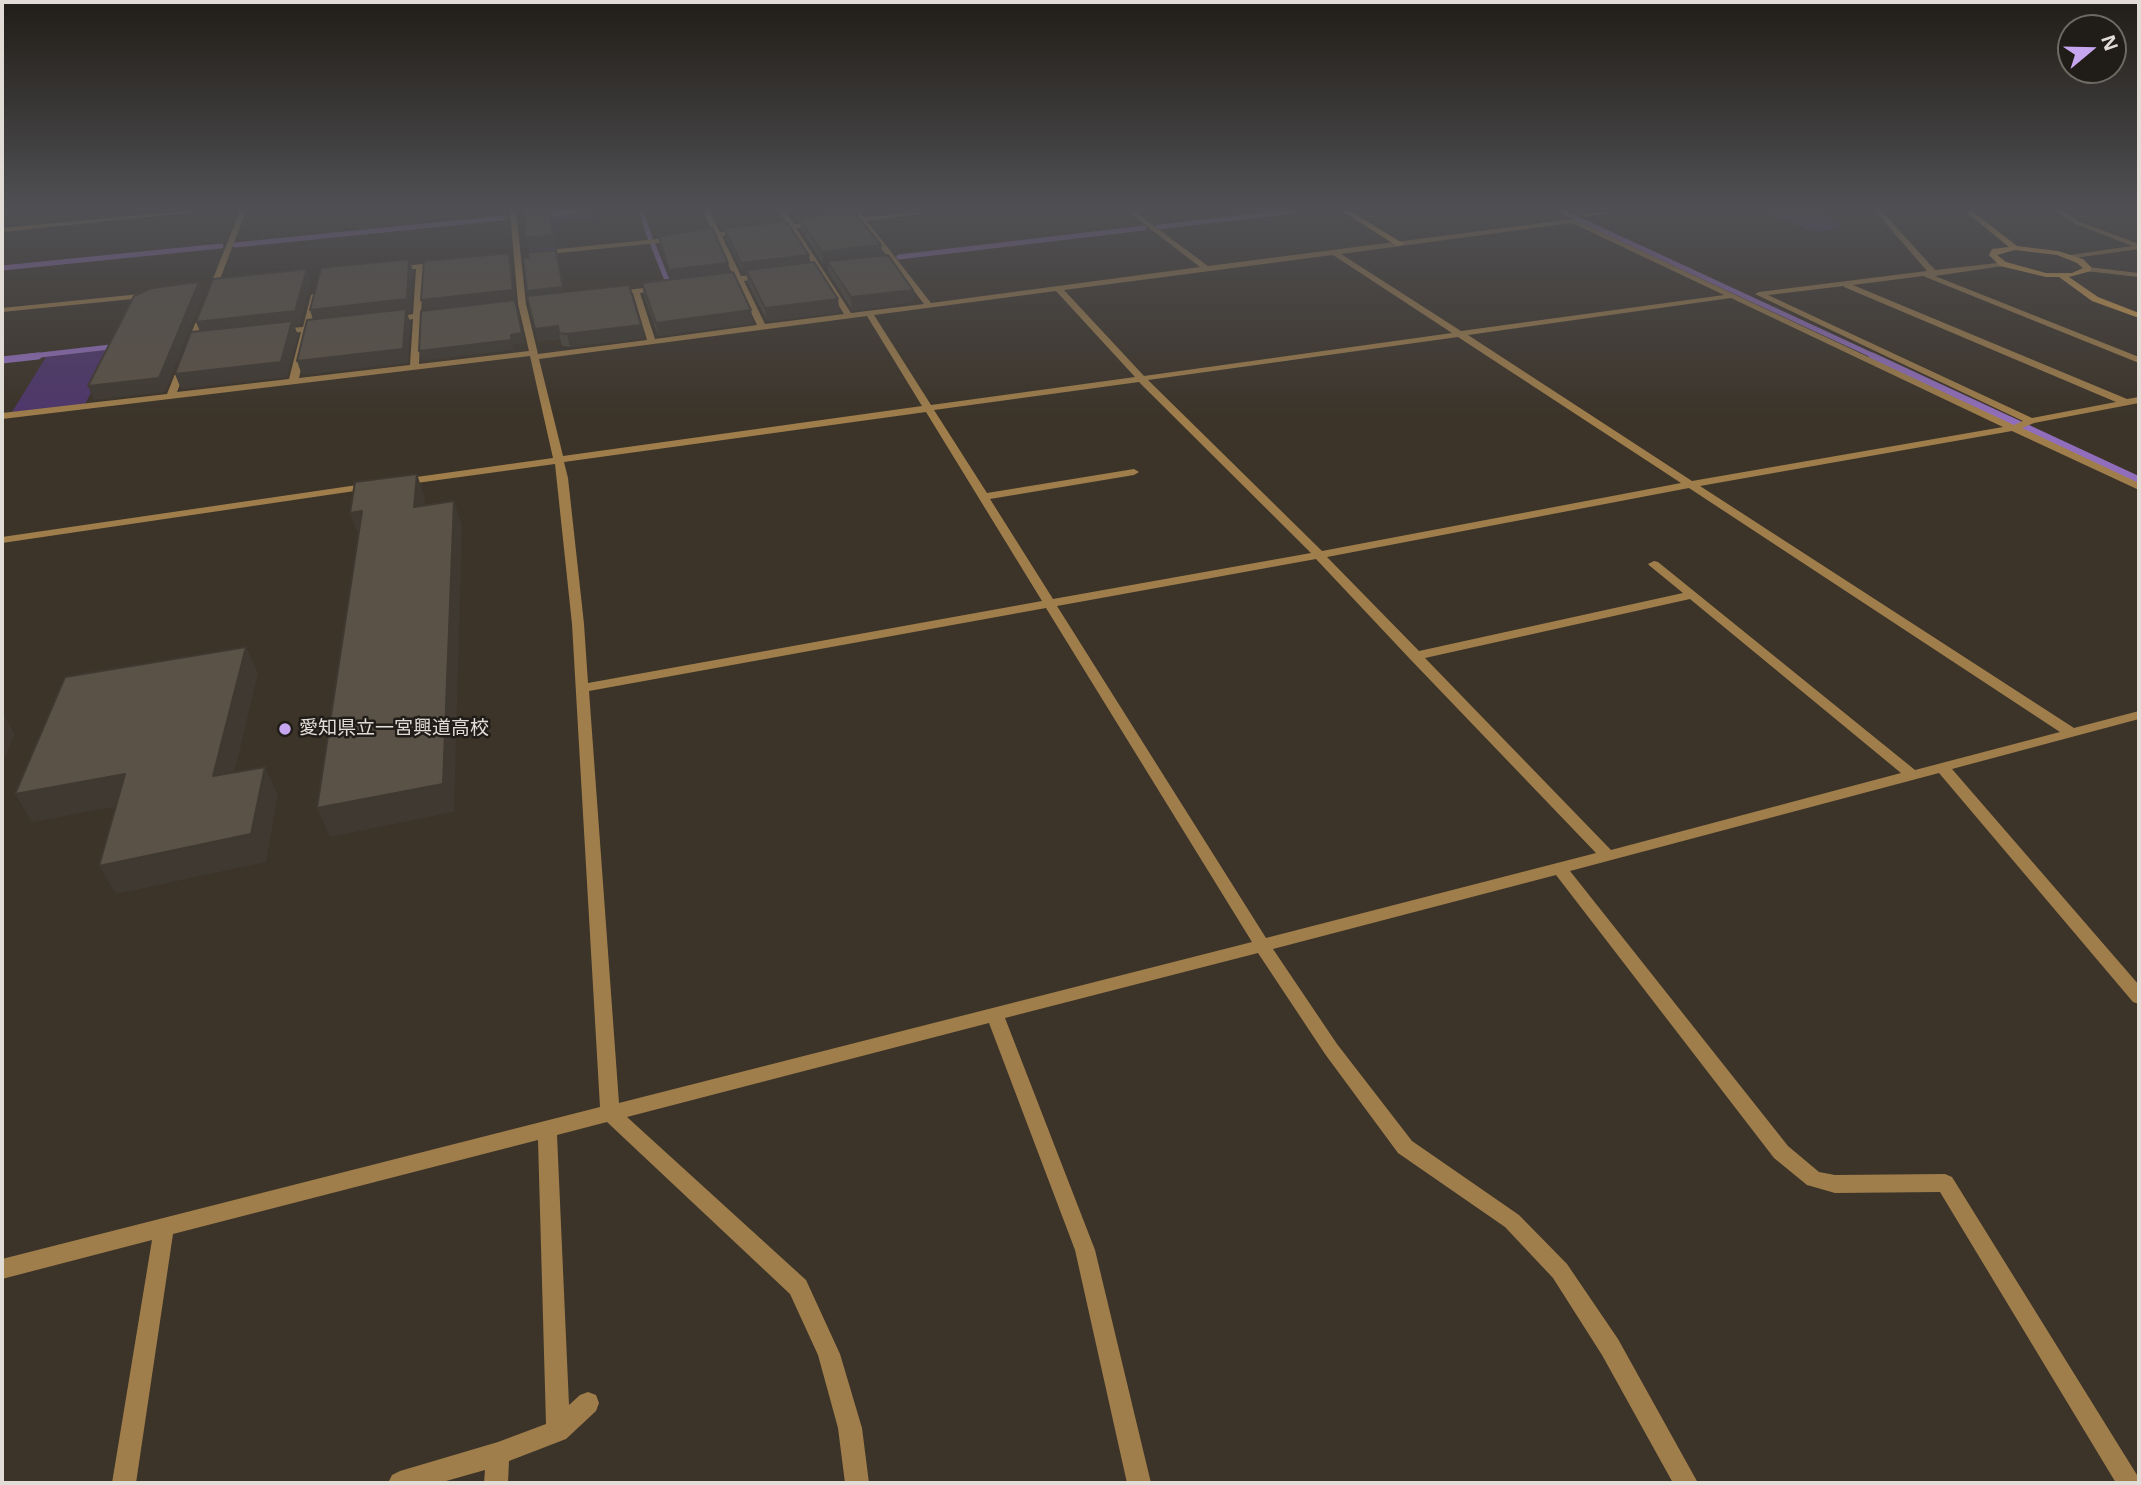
<!DOCTYPE html>
<html>
<head>
<meta charset="utf-8">
<style>
  body { margin:0 }
  #map { position:relative; width:2141px; height:1485px; overflow:hidden; background:#3c3429; font-family:"Open Sans",sans-serif }
  canvas { display:block }
  .frame { position:absolute; inset:0; border:4px solid #e1dcd6; pointer-events:none }
  .north { position:absolute; left:2057px; top:14px; width:70px; height:70px; box-sizing:border-box; background:#201c17; border:2px solid #6d6963; border-radius:50%; rotate:71deg; font-size:19px; font-weight:700; line-height:28px; text-align:center; color:#e1dcd6 }
  .north::after { content:''; display:block; margin:auto; width:24px; height:32px; background:#c7a6f0; clip-path:polygon(50% 0,100% 100%,50% 72%,0 100%) }
</style>
</head>
<body>
<div id="map">
<canvas width="2141" height="1485"></canvas>
<div class="frame"></div>
<div class="north">N</div>
</div>
<script>
const c = document.querySelector('canvas').getContext('2d');
c.lineJoin = 'round';
function fillPath(path, color) {
  c.fillStyle = color;
  c.fill(path, 'evenodd');
}
function toPath(rows) {
  const path = new Path2D();
  for (const r of rows) {
    path.moveTo(r[0], r[1]);
    for (let i = 2; i < r.length; i += 2) path.lineTo(r[i], r[i + 1]);
  }
  return path;
}
function trace(path, color, width, dash) {
  c.strokeStyle = color;
  c.lineWidth = width;
  c.lineCap = dash ? 'butt' : 'round';
  c.setLineDash(dash || []);
  c.stroke(path);
}
function drawText(font, color, halo, rows, align = 'center') {
  c.font = font + ' "Open Sans","Noto Sans JP",sans-serif';
  c.lineWidth = 5;
  c.setLineDash([]);
  c.textBaseline = 'middle';
  c.strokeStyle = halo;
  c.fillStyle = color;
  for (const [text, x, y, turn = 0] of rows) {
    c.save();
    c.translate(x, y);
    c.rotate((+turn || 0) * Math.PI / 180);
    c.textAlign = isNaN(turn) ? turn : align;
    if (halo) c.strokeText(text, 0, 0);
    c.fillText(text, 0, 0);
    c.restore();
  }
}
const green = toPath([
  [593,211,595,218,553,223,557,250,529,253,525,217],
  [1763,211,1824,211,1842,228,1815,232],
  [114,349,85,404,12,412,46,357]
]);
const streamFar1 = toPath([
  [641,211,650,238],
  [1561,211,1876,357],
  [539,214,573,211],
  [1158,227,1295,211],
  [235,245,503,218],
  [653,245,667,280],
  [899,257,1144,228],
  [2,268,221,246],
  [23,357,119,346]
]);
const stream = toPath([
  [1872,356,2139,480],
  [2,360,38,356]
]);
const street = toPath([
  [184,211,208,211,2,232,2,228,184,211],
  [240,211,246,211,177,392,289,379,301,332,277,335,273,332,277,329,303,327,311,295,315,293,319,295,311,326,323,324,327,327,310,331,299,378,410,365,413,319,392,322,388,319,413,314,416,269,390,271,390,267,393,267,442,262,446,264,424,268,421,313,438,312,442,314,421,318,419,364,529,351,518,304,510,211,516,211,526,304,538,354,647,340,633,293,612,295,611,293,615,291,664,286,664,290,640,293,655,339,757,325,736,281,719,283,715,281,734,277,715,237,696,239,692,237,713,233,703,211,709,211,720,232,742,230,746,232,722,236,741,276,765,274,769,276,744,281,765,324,844,314,790,229,772,230,768,228,787,225,779,211,785,211,794,224,820,223,818,226,796,228,851,313,924,304,860,221,842,223,840,220,857,217,856,215,859,213,864,217,941,211,867,221,931,303,1200,267,1127,211,1134,211,1208,266,1573,219,2014,425,2023,421,1755,294,1759,292,1927,271,1875,211,1882,211,1935,270,2006,262,2007,264,2003,266,1935,276,2139,357,2139,363,1923,276,1853,285,2127,399,2139,397,2139,403,2034,423,2022,428,2139,483,2139,490,2012,431,1700,486,2074,728,2139,711,2139,719,1952,769,2139,985,2139,1004,2133,1002,1939,773,1570,871,1788,1146,1819,1172,1835,1175,1945,1174,1952,1177,2137,1475,2139,1483,2116,1483,1940,1192,1835,1193,1807,1185,1774,1158,1556,875,1273,949,1337,1044,1412,1141,1519,1215,1567,1264,1618,1339,1698,1483,1673,1483,1602,1355,1553,1278,1505,1227,1398,1153,1325,1054,1258,953,1005,1018,1095,1250,1151,1483,1127,1483,1075,1250,989,1023,627,1117,806,1280,840,1354,862,1428,869,1483,845,1483,838,1428,818,1355,790,1294,607,1122,557,1135,569,1405,580,1395,588,1392,596,1395,599,1403,596,1411,566,1439,509,1461,508,1483,484,1483,485,1470,439,1483,388,1483,392,1475,400,1471,498,1442,546,1424,538,1140,173,1234,136,1483,112,1483,152,1240,2,1279,2,1259,600,1107,572,624,555,464,402,485,397,482,402,479,553,458,530,356,2,419,2,413,167,394,240,211],
  [1572,223,1724,295,1461,331,1341,254,1572,223],
  [1333,255,1452,333,1144,376,1064,290,1333,255],
  [1844,286,1844,287,2116,402,2032,418,1768,295,1844,286],
  [1056,291,1135,377,931,405,874,315,1056,291],
  [1731,298,2003,427,1692,481,1468,335,1731,298],
  [867,316,922,406,563,456,539,359,867,316],
  [1458,337,1681,483,1322,551,1148,380,1458,337],
  [1139,382,1150,393,1311,553,1053,599,990,499,1134,475,1139,472,1134,469,987,493,934,410,1139,382],
  [926,412,1042,601,588,683,584,624,568,478,564,462,926,412],
  [1689,488,2060,732,1915,770,1658,562,1654,561,1648,564,1650,566,1683,593,1419,651,1327,557,1689,488],
  [1316,559,1410,659,1596,853,1266,938,1057,606,1316,559],
  [1690,599,1901,773,1611,850,1425,658,1690,599],
  [1046,608,1252,942,619,1103,589,691,1046,608],
  [1575,211,1587,213,1621,211,1586,217,1575,211],
  [2055,211,2063,211,2080,222,2139,244,2139,249,2067,259,2066,257,2070,255,2132,246,2076,224,2055,211],
  [676,237,679,237,679,241,539,255,535,253,539,251,676,237],
  [2088,267,2139,273,2139,277,2085,271,2085,267,2088,267],
  [150,293,154,295,153,297,2,312,2,308,150,293],
  [371,483,376,486,375,488,2,543,2,537,371,483]
]);
const secondary = toPath([
  [1342,211,1350,211,1404,244,1397,246,1342,211],
  [1965,211,1972,211,2017,246,2058,251,2083,259,2091,267,2091,271,2069,277,2098,297,2139,313,2139,318,2092,301,2059,277,2046,277,2000,266,1989,255,1992,249,2009,247,1965,211],
  [2015,250,2057,255,2077,263,2083,268,2072,273,2046,273,2006,262,1997,255,2015,250]
]);
const wall = toPath([
  [823,211,849,211,849,213,881,245,882,255,913,290,914,302,852,310,829,273,827,264,823,264,801,230,799,218,823,216],
  [724,228,809,255,810,263,840,312,767,321,748,283,746,273,743,273,726,238],
  [659,237,728,263,730,273,753,323,658,336,644,295,642,283,671,279,661,249],
  [556,250,564,292,641,325,644,338,570,347,562,346,560,339,538,341,528,296,528,258]
]);
const shadedWall = toPath([
  [549,211,567,211,550,213,556,247,528,250,526,238],
  [823,211,849,211,849,215,823,218],
  [881,245,882,257,827,261,827,264,823,264,822,252],
  [509,253,512,262,515,300,424,310,421,300],
  [809,255,810,266,746,270,746,273,743,273,741,263],
  [557,256,565,294,528,298,527,291],
  [409,259,413,271,411,312,407,312,410,322,408,363,302,375,297,361,314,323,310,310],
  [728,263,730,275,671,282,669,270],
  [307,269,311,282,300,325,294,325,298,335,287,377,181,389,175,374,202,336,196,322],
  [199,282,204,294,165,392,94,400,88,386],
  [913,290,914,302,852,310,851,297],
  [838,299,840,312,767,321,765,308],
  [515,300,525,343,513,344,513,350,422,361,419,351],
  [751,310,753,323,658,336,656,323],
  [641,325,644,338,570,347,567,334],
  [558,326,560,339,538,341,535,329],
  [417,474,425,498,422,531,414,507],
  [454,501,462,525,454,812,330,837,317,808],
  [362,511,359,537,350,513],
  [246,647,258,673,227,804,213,776],
  [2,712,15,734,2,764],
  [265,767,278,795,266,862,116,894,99,866],
  [125,774,141,802,32,822,15,794]
]);
const building = toPath([
  [524,211,549,211,553,235,526,238,524,211],
  [854,212,881,245,822,252,799,218,854,212],
  [787,222,809,255,741,263,724,228,787,222],
  [712,228,728,263,669,270,659,237,712,228],
  [556,250,563,287,527,291,523,258,528,258,528,252,556,250],
  [509,253,513,290,421,300,424,261,509,253],
  [888,255,913,290,851,297,827,261,888,255],
  [409,259,407,299,310,310,321,268,409,259],
  [814,262,838,299,765,308,746,270,814,262],
  [307,269,295,311,196,322,213,279,307,269],
  [733,272,751,310,656,323,642,283,733,272],
  [199,282,159,378,88,386,134,296,152,288,199,282],
  [629,285,641,325,567,334,559,333,558,326,535,329,527,296,629,285],
  [515,300,522,333,511,335,511,340,419,351,421,311,515,300],
  [406,309,403,349,297,361,307,320,406,309],
  [292,321,281,362,175,374,191,332,292,321],
  [417,474,414,507,454,501,443,784,317,808,362,511,350,513,355,482,417,474],
  [246,647,213,776,265,767,251,834,99,866,125,774,15,794,65,677,246,647]
]);
const markers = [
  [285,729,7,"#c7a6f0"]
];
const poiNames = [
  ["愛知県立一宮興道高校",299,729]
];
fillPath(green, '#4f366c');
trace(streamFar1, '#916ebb', 5);
trace(stream, '#916ebb', 7);
fillPath(street, '#a07e4b');
fillPath(secondary, '#dda54f');
fillPath(wall, '#4d473c');
fillPath(shadedWall, '#3f3931');
fillPath(building, '#5a5246');
trace(building, '#3f3931', 2);
const sky = c.createLinearGradient(0, 0, 0, 419);
sky.addColorStop(0, '#211d17');
sky.addColorStop(0.5, '#505054');
sky.addColorStop(1, '#50505400');
c.fillStyle = sky;
c.fillRect(0, 0, 2141, 419);
for (const [x, y, r, color] of markers) {
  const dot = new Path2D();
  dot.arc(x, y, r, 0, 2 * Math.PI);
  c.fillStyle = color;
  c.fill(dot);
  trace(dot, '#201c17', 2.5);
}
drawText('19px', '#e1dcd6', '#201c17', poiNames, 'left');
</script>
</body>
</html>
